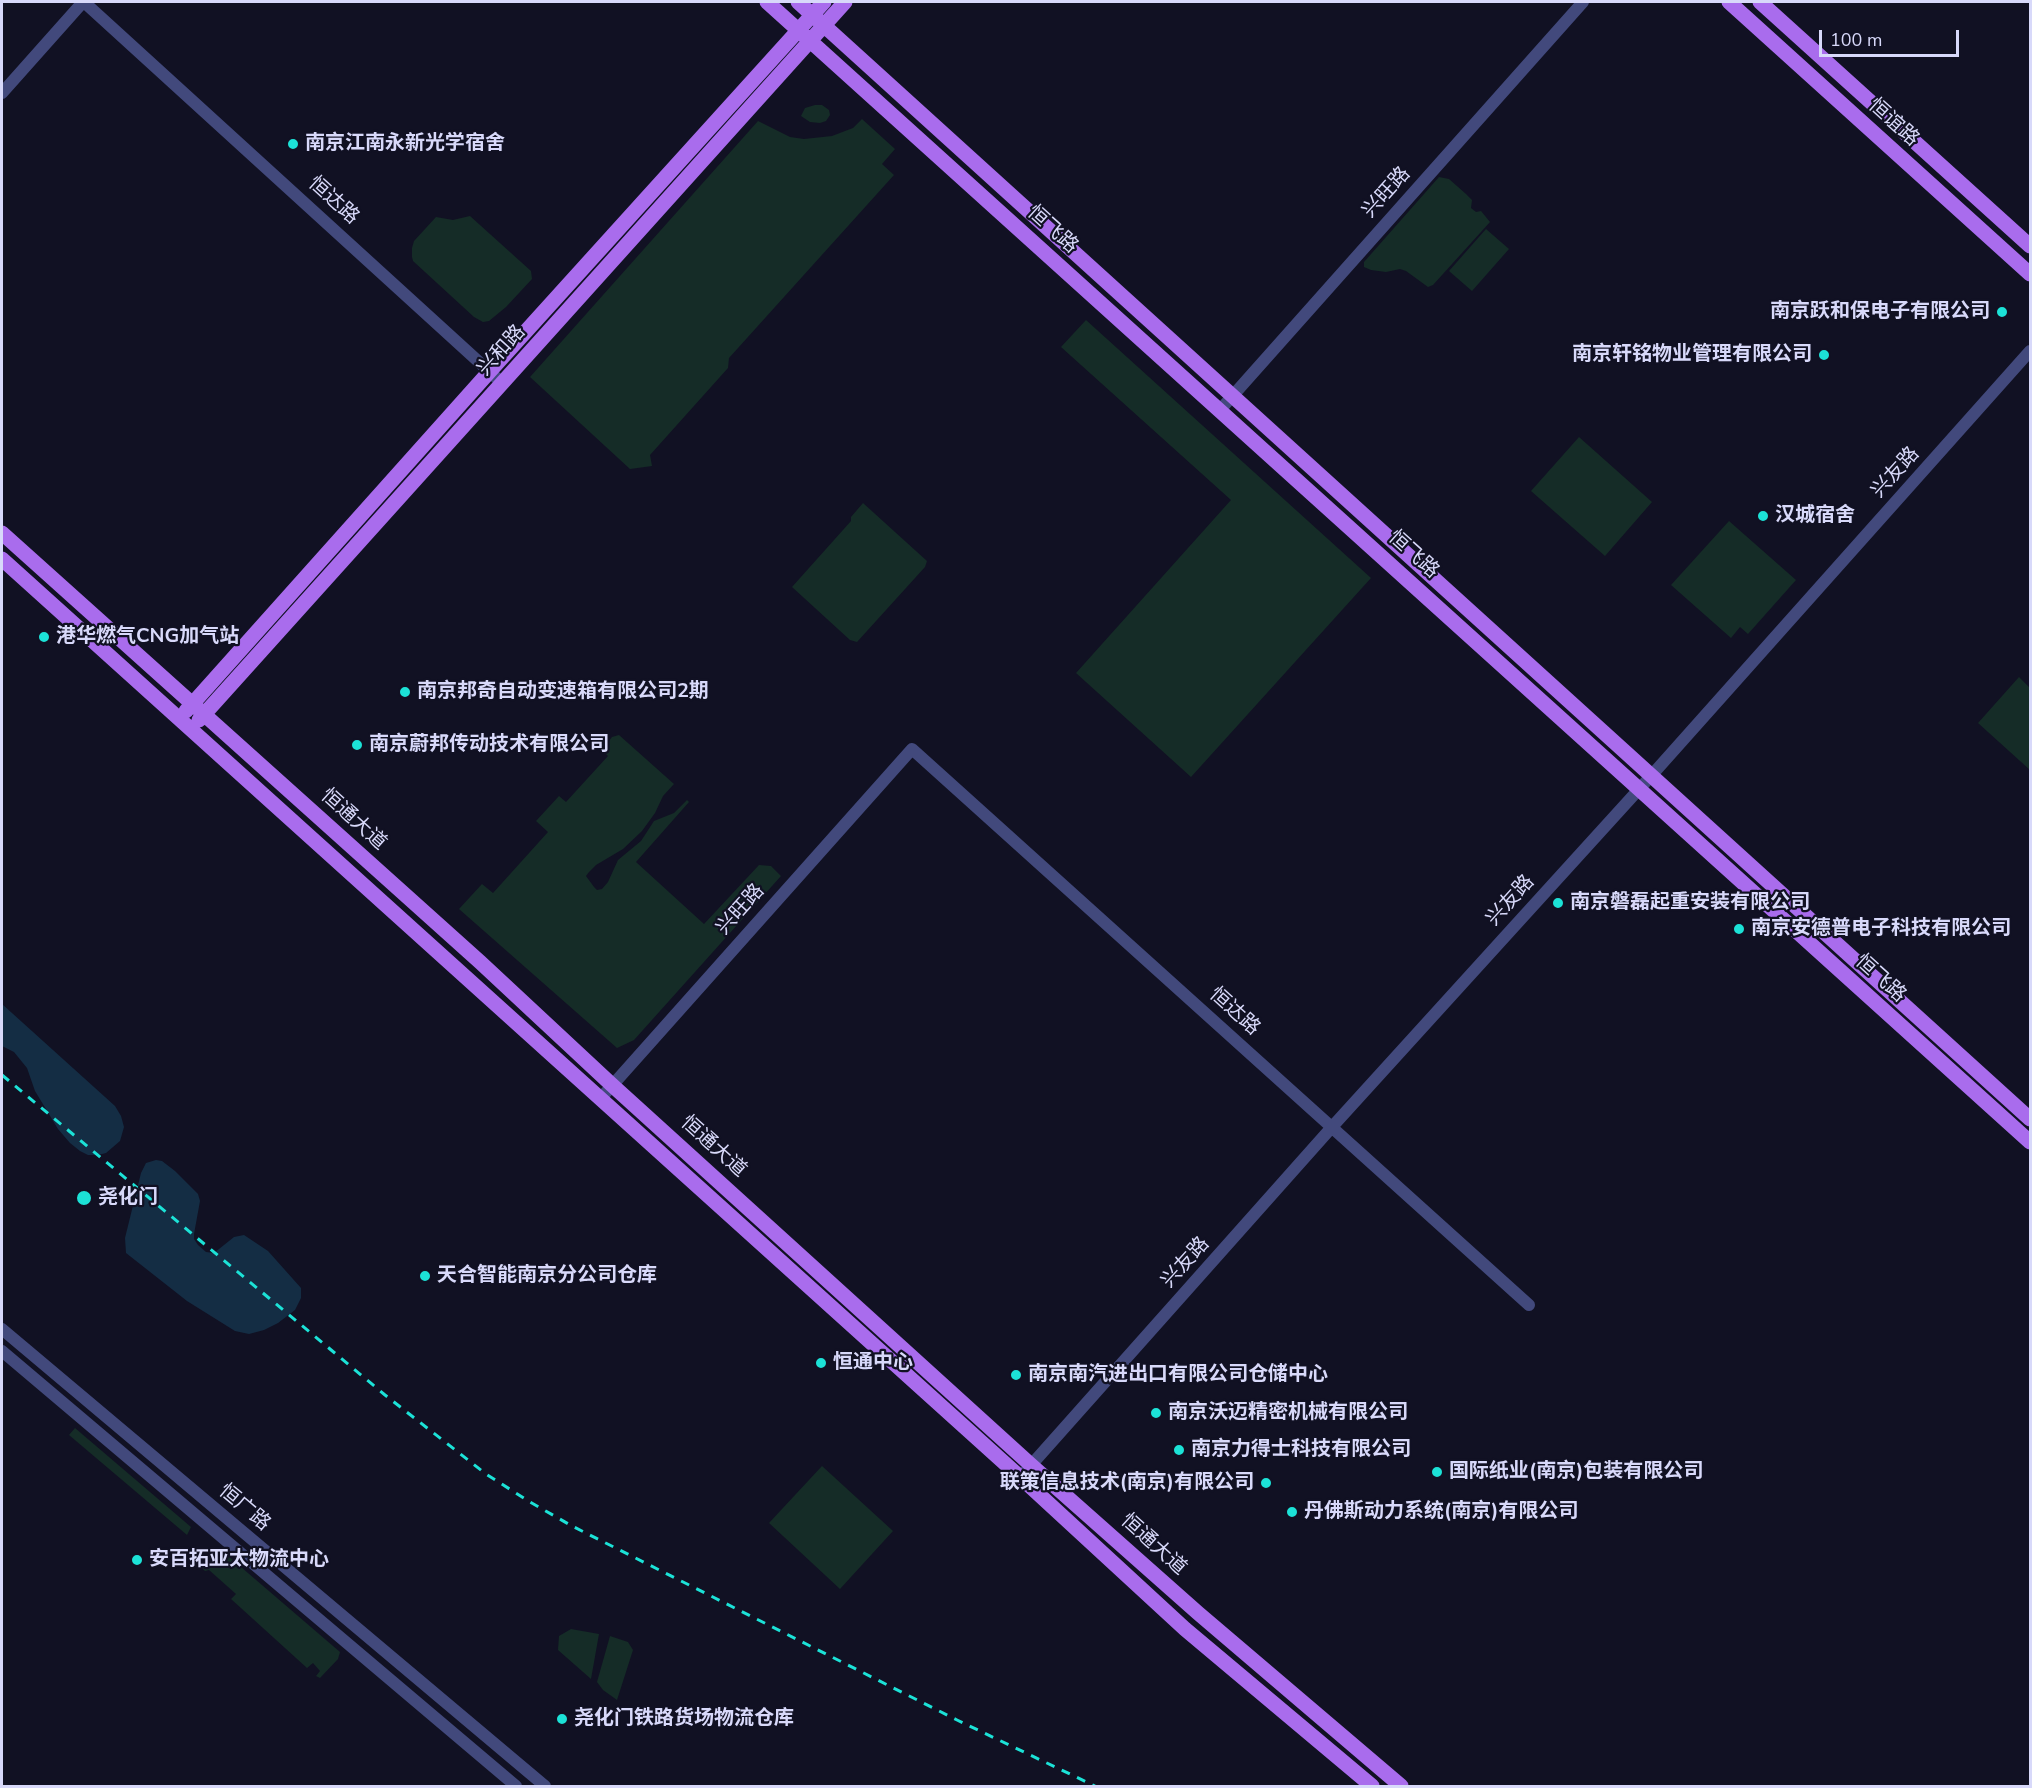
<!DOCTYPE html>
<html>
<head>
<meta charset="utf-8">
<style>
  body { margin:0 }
  #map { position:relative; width:2032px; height:1788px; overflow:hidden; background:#111123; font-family:"Nunito Sans",sans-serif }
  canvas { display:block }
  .frame { position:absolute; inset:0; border:3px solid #d8d9fa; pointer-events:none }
  .scale { position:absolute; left:1819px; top:30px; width:140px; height:27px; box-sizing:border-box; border:3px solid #d8d9fa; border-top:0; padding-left:8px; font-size:18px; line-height:21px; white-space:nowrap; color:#d8d9fa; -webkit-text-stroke:4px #111123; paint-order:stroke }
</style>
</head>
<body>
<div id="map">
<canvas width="2032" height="1788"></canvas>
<div class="frame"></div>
<div class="scale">100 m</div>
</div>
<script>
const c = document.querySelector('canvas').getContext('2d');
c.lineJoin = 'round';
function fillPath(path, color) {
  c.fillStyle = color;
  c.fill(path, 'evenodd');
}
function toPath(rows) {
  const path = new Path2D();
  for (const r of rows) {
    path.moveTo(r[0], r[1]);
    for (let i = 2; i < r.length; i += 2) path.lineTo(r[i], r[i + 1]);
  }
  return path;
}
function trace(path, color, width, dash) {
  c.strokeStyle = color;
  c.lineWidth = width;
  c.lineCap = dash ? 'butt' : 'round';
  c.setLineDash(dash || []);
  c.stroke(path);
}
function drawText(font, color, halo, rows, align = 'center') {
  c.font = font + ' "Nunito Sans","Noto Sans SC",sans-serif';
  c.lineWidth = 4.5;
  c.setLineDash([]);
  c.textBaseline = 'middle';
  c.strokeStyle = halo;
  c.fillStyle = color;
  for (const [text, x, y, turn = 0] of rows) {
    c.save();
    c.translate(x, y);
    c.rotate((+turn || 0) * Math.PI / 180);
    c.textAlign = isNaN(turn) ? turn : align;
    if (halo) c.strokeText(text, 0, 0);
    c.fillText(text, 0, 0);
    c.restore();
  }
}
const green = toPath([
  [815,105,822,105,829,110,830,115,826,121,820,123,810,122,801,116,805,108],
  [862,119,895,149,882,164,894,175,729,358,728,368,650,455,652,466,630,469,530,377,758,121,790,137,804,139,832,136,853,128],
  [1439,177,1449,179,1466,194,1472,200,1471,208,1476,212,1481,211,1490,222,1433,285,1428,287,1406,271,1400,269,1386,272,1371,270,1364,267,1364,262],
  [470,216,531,271,532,279,506,307,489,321,483,322,474,317,413,261,412,257,412,248,414,241,436,217,453,220],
  [1486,229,1509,249,1472,291,1449,271],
  [1086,320,1371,578,1191,777,1076,673,1231,500,1061,347],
  [1579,437,1652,502,1605,556,1531,491],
  [863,503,927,561,925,567,857,642,850,640,792,587,851,521,851,517],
  [1729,521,1796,580,1748,634,1740,627,1731,638,1671,585],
  [2019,677,2030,688,2030,770,1978,723],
  [619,735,674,784,663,796,655,813,642,831,623,849,596,865,589,872,586,876,594,887,597,890,602,889,608,882,618,860,641,841,654,821,674,813,687,800,689,802,636,862,704,924,759,865,771,866,781,876,634,1040,617,1048,459,909,482,884,493,893,548,832,536,821,559,796,566,802,608,756,602,750,612,737],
  [75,1428,191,1527,187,1535,69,1435],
  [822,1466,893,1531,840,1589,769,1523],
  [220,1549,340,1652,338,1659,320,1678,316,1676,320,1671,313,1663,307,1668,231,1599,236,1594,209,1570,205,1571,202,1568,216,1550],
  [571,1629,599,1634,591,1679,558,1650,559,1636],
  [610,1636,628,1642,633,1650,617,1700,603,1690,597,1682]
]);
const water = toPath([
  [2,1004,115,1106,121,1116,124,1127,120,1141,106,1153,98,1155,88,1155,80,1151,70,1143,58,1129,35,1091,27,1068,14,1052,2,1046],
  [156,1160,162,1161,175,1171,198,1194,200,1201,194,1234,194,1239,198,1245,206,1252,214,1253,234,1237,244,1235,268,1251,301,1288,301,1298,295,1310,278,1323,264,1330,249,1334,235,1331,187,1301,126,1253,125,1238,141,1173,146,1163]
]);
const minor = toPath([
  [84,2,502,383],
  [2,93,83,2],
  [1220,410,1583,2],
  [601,1098,912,749,1529,1305],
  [2,1329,545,1786],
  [2,1351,516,1786],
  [1025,1472,1332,1127,1651,776,2030,351]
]);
const major = toPath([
  [767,2,2030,1142],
  [798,2,2030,1119],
  [1729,2,2030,274],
  [1760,2,2030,246],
  [2,533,480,962,612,1085,1031,1465,1198,1613,1401,1786],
  [2,559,1020,1477,1185,1629,1372,1786],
  [186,711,490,371,824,2],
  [199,720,845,2]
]);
const rail = toPath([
  [2,1075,385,1395,486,1474,530,1502,572,1526,957,1720,1095,1786]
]);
const markers = [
  [293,144,6,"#1ce2d7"],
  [2002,312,6,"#1ce2d7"],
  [1824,355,6,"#1ce2d7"],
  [1763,516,6,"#1ce2d7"],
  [44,637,6,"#1ce2d7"],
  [405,692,6,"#1ce2d7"],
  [357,745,6,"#1ce2d7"],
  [1558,903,6,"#1ce2d7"],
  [1739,929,6,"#1ce2d7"],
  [84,1198,8,"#1ce2d7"],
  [425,1276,6,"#1ce2d7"],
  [821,1363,6,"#1ce2d7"],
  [1016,1375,6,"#1ce2d7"],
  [1156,1413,6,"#1ce2d7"],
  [1179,1450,6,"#1ce2d7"],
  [1437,1472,6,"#1ce2d7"],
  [1266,1483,6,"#1ce2d7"],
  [1292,1512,6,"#1ce2d7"],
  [137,1560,6,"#1ce2d7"],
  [562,1719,6,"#1ce2d7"]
];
const streetNames = [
  ["恒谊路",1893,123,42],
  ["兴旺路",1387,193,-48],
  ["恒达路",333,201,42],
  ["恒飞路",1052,230,42],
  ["兴和路",502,351,-48],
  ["兴友路",1896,473,-48],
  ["恒飞路",1413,555,42],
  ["恒通大道",353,820,42],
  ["兴友路",1511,901,-48],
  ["兴旺路",741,910,-48],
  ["恒飞路",1880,979,42],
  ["恒达路",1234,1012,42],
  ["恒通大道",713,1147,42],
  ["兴友路",1186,1263,-48],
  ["恒广路",244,1508,40],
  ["恒通大道",1153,1545,42]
];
const poiNames = [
  ["南京江南永新光学宿舍",305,144],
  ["南京跃和保电子有限公司",1990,312,"right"],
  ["南京轩铭物业管理有限公司",1812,355,"right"],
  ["汉城宿舍",1775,516],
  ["港华燃气CNG加气站",56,637],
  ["南京邦奇自动变速箱有限公司2期",417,692],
  ["南京蔚邦传动技术有限公司",369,745],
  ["南京磐磊起重安装有限公司",1570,903],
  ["南京安德普电子科技有限公司",1751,929],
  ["尧化门",98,1198],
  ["天合智能南京分公司仓库",437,1276],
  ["恒通中心",833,1363],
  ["南京南汽进出口有限公司仓储中心",1028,1375],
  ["南京沃迈精密机械有限公司",1168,1413],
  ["南京力得士科技有限公司",1191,1450],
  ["国际纸业(南京)包装有限公司",1449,1472],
  ["联策信息技术(南京)有限公司",1254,1483,"right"],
  ["丹佛斯动力系统(南京)有限公司",1304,1512],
  ["安百拓亚太物流中心",149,1560],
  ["尧化门铁路货场物流仓库",574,1719]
];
fillPath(green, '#152c27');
fillPath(water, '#142d44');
trace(minor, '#42497c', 12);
trace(major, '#a96ced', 15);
trace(rail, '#1ce2d7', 3, [9, 8]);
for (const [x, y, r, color] of markers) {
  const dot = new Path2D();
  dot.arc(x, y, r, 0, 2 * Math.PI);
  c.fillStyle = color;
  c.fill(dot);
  trace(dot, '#111123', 2);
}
drawText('20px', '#d8d9fa', '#111123', streetNames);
drawText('bold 20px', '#d8d9fa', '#111123', poiNames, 'left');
</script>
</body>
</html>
